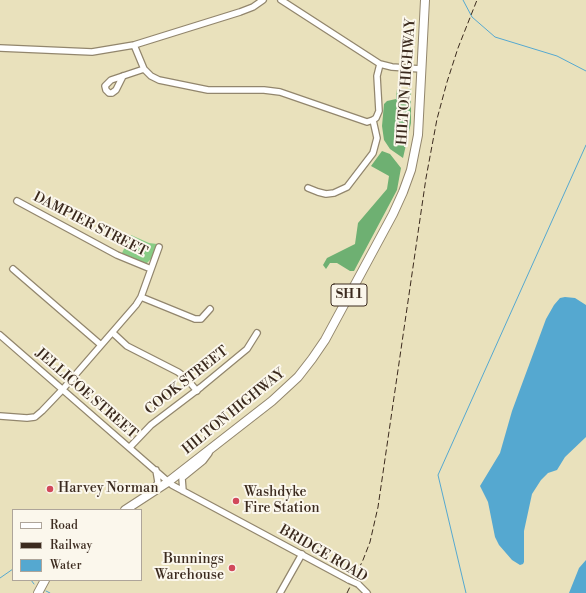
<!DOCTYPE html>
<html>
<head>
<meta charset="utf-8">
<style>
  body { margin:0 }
  #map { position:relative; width:586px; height:593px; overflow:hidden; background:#e9e1bc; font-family:"Libre Bodoni",serif }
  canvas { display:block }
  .legend { position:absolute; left:12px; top:509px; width:130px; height:72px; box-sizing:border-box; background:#fbf7ec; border:1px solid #aea59a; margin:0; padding:5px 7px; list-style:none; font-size:12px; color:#3b2a1e }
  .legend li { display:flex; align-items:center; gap:8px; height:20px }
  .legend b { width:20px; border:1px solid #aea59a }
</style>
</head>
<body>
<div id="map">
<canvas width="586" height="593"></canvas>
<ul class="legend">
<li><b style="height:5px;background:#fff"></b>Road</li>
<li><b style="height:5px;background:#3b2a1e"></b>Railway</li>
<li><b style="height:11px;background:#55a8d0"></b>Water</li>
</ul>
</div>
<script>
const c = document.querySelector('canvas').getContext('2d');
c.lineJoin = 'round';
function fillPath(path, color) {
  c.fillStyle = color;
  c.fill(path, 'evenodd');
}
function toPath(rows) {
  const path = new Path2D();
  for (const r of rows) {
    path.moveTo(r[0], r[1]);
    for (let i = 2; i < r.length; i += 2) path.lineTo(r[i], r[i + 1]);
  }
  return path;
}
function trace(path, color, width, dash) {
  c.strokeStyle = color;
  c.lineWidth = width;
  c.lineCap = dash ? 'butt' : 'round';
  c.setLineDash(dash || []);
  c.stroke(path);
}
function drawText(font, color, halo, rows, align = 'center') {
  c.font = font + ' "Libre Bodoni",serif';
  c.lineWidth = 4;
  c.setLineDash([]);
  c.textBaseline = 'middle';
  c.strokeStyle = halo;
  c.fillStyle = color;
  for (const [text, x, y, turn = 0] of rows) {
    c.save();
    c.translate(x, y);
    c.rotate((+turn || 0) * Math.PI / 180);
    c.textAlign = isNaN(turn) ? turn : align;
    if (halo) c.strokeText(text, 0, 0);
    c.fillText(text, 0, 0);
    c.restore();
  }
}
const green = toPath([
  [131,235,149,243,157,244,151,259,147,263,145,263,123,255,122,253]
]);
const forest = toPath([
  [397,89,411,89,411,123,403,158,390,149,384,140,382,126,384,104,387,101,396,99],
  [382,151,390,154,401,168,397,190,354,271,350,271,337,263,330,263,326,269,323,265,327,258,355,244,358,223,387,189,389,176,371,166]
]);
const water = toPath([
  [565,297,575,298,586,305,586,437,565,457,557,470,548,473,541,480,532,494,524,531,524,562,523,564,520,565,512,560,499,545,495,537,488,502,480,486,500,453,512,411,546,319,554,305,560,298],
  [586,560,586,593,569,593,579,568]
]);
const stream = toPath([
  [463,0,472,17,495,37,557,56,586,71],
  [0,578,13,569],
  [31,580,34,584],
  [46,591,50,593],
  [466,593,438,475,586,145]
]);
const minor = toPath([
  [281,0,380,64,392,67,421,69],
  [134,45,144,69,151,76,159,80,208,90,264,90,280,92,367,122,373,120,376,118,379,111,377,76,380,64],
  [0,48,92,52,134,45,240,12,253,7,263,0],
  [123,76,116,90,112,93,109,93,106,90,105,86,111,80,144,69],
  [308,188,318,192,326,194,334,193,347,187,373,153,377,138,373,120],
  [17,201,117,255,151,269],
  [13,269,101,345],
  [141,297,195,319,201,319,210,309],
  [113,333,127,346,178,372,186,378,197,391],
  [0,335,172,485,349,580],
  [0,416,27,418,35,417,42,411,63,389,136,305,141,297,159,247],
  [130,447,151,425,201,387,247,349,257,333],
  [154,490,158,482,156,470],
  [183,491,182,478,203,461,209,453],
  [358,584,367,593],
  [280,593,302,554]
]);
const highway = toPath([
  [125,510,168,482,272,401,298,377,312,359,325,340,393,214,403,192,411,170,418,135,425,0],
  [38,593,45,580]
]);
const rail = toPath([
  [347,593,363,560,370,542,378,507,426,178,437,119,447,82,458,48,477,0]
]);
const minorBridge = toPath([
  [349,580,358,584]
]);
const markers = [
  [50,489,4,"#d1495b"],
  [236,501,4,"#d1495b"],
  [232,568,4,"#d1495b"]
];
const shields = [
  [349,295,36]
];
const shieldNames = [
  ["SH 1",349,295]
];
const streetNames = [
  ["HILTON HIGHWAY",407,82,-86],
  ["DAMPIER STREET",90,225,27],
  ["COOK STREET",187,381,-38],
  ["JELLICOE STREET",86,394,41],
  ["HILTON HIGHWAY",234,412,-39],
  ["BRIDGE ROAD",323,554,30]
];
const poiNames = [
  ["Harvey Norman",58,489],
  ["Washdyke",244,493],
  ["Fire Station",244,509],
  ["Bunnings",224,560,"right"],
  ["Warehouse",224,576,"right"]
];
fillPath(green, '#88cc85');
fillPath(forest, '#6eb072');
fillPath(water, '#55a8d0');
trace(stream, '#55a8d0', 1);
trace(minor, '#92866d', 8);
trace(highway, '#92866d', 10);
trace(minor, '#fff', 5.5);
trace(highway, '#fff', 8);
trace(rail, '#3b2a1e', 1, [6, 3]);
trace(minorBridge, '#92866d', 8, []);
trace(minorBridge, '#fff', 5.5);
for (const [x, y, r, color] of markers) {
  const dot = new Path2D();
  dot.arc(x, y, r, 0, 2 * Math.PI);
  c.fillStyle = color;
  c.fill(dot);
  trace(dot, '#fbf7ec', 1.5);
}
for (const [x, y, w] of shields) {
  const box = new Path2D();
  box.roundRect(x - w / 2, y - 11, w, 22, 3);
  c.fillStyle = '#fbf7ec';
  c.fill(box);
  trace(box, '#3b2a1e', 1);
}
drawText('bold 13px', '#3b2a1e', null, shieldNames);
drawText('14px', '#3b2a1e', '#fbf7ec', streetNames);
drawText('14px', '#3b2a1e', '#fbf7ec', poiNames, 'left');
</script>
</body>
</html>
